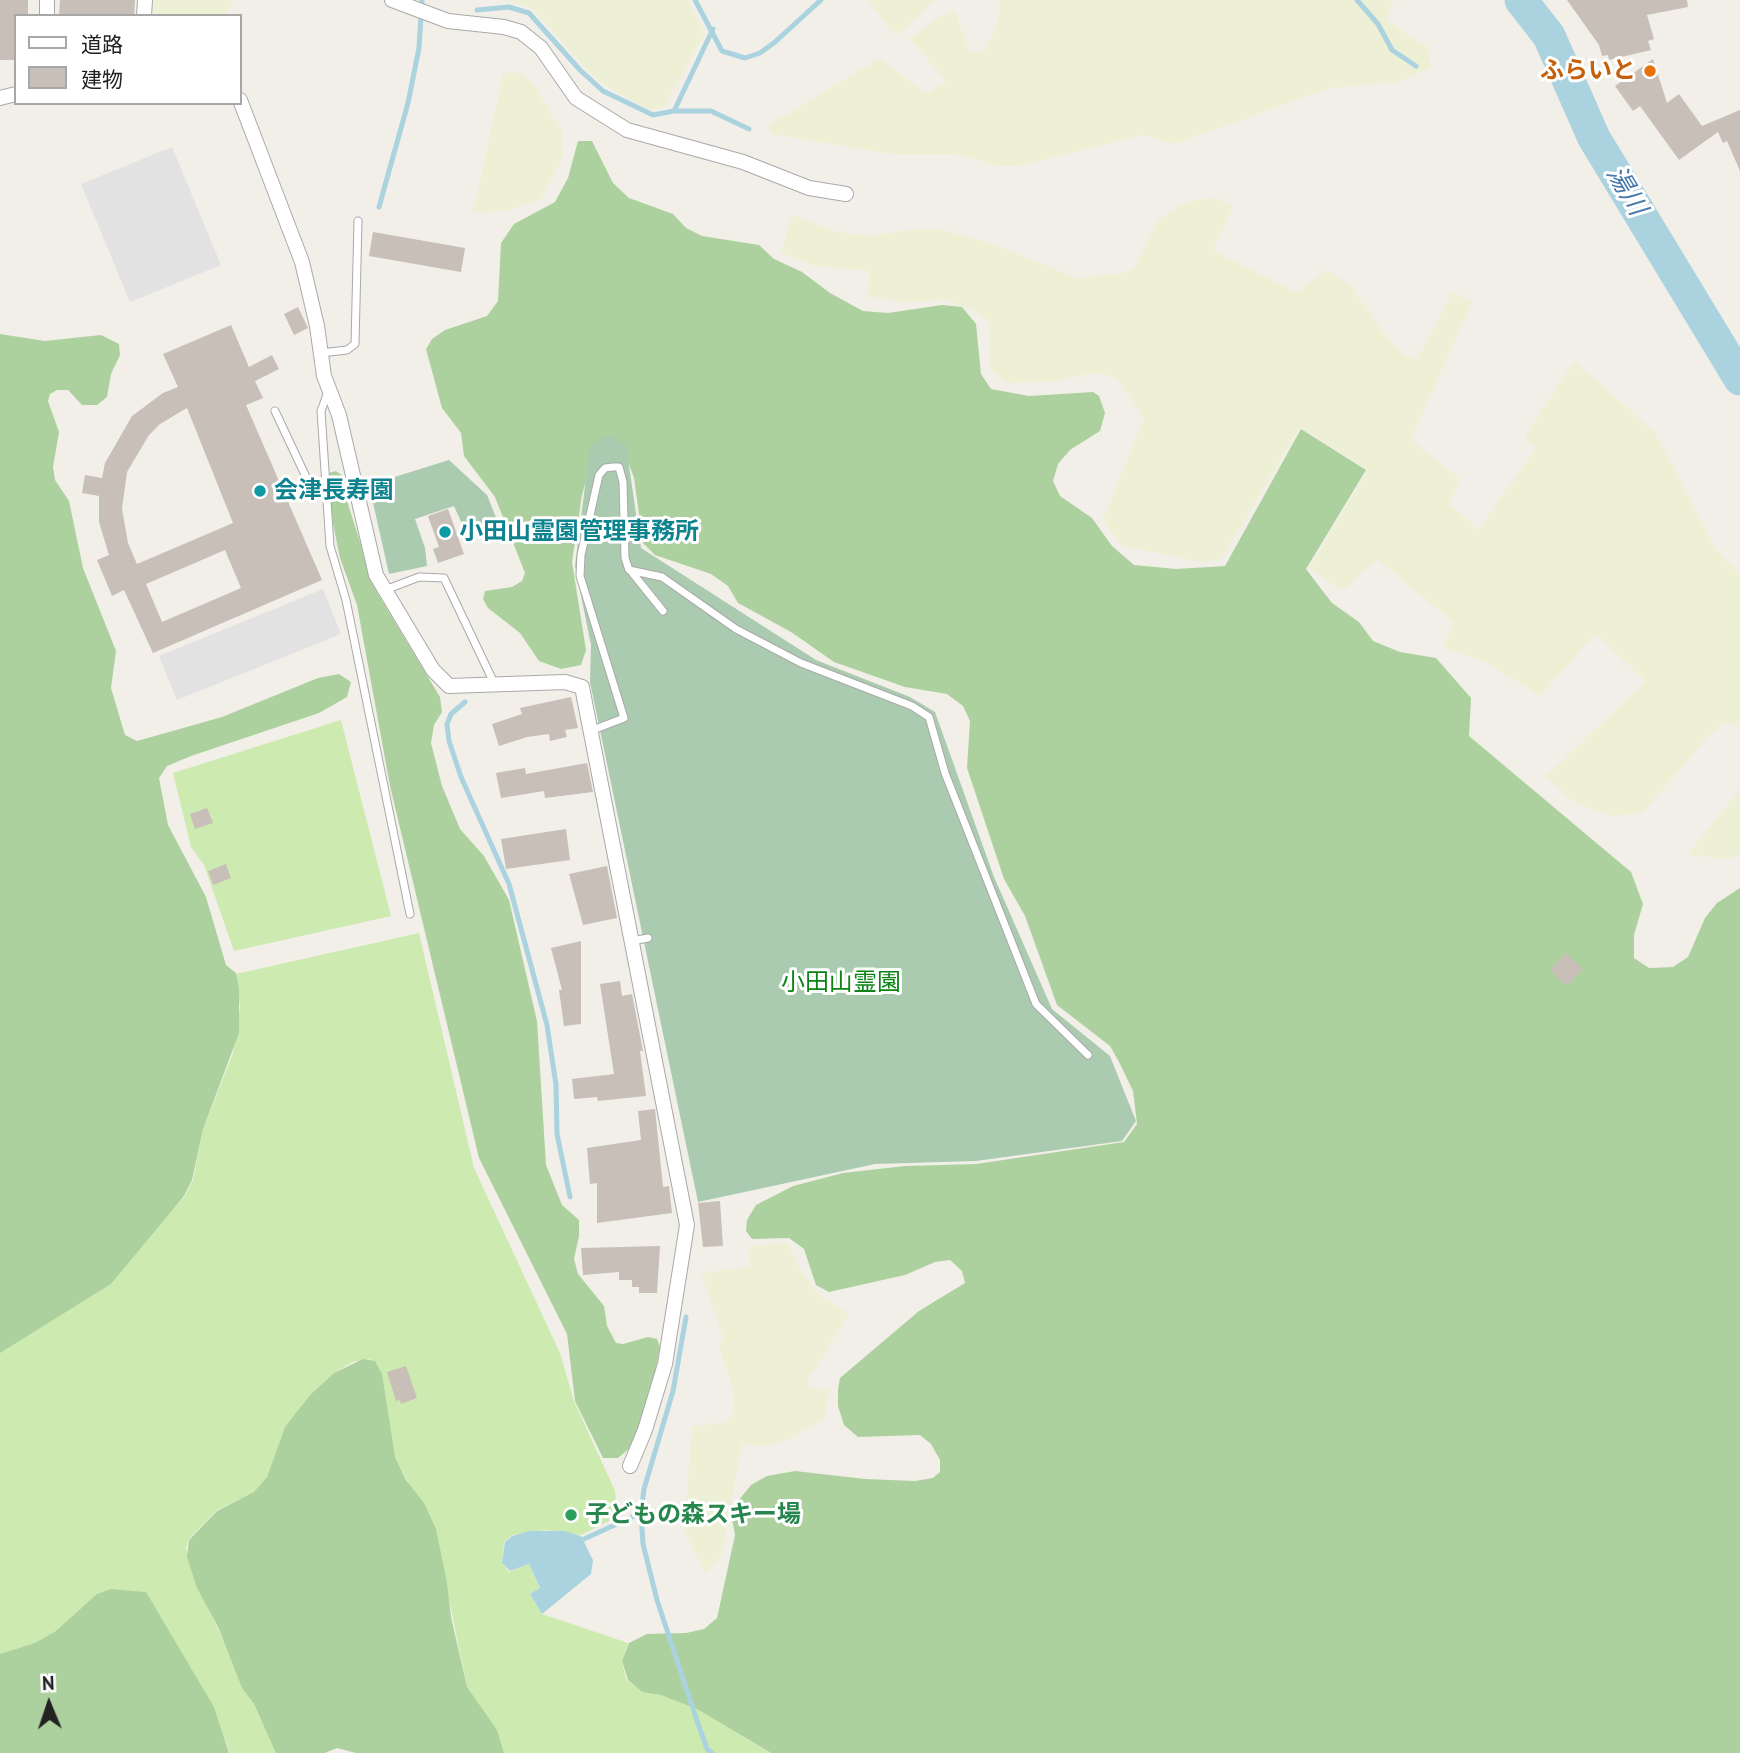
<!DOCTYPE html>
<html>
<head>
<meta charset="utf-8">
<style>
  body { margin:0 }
  #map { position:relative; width:1740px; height:1753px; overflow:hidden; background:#f2efe9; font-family:"PT Sans","Noto Sans JP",sans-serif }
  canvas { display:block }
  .legend { position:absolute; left:14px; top:14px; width:228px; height:91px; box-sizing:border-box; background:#fff; border:2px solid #a7a7a7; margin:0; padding:9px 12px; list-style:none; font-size:21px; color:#222 }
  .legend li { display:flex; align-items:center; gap:14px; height:35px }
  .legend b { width:35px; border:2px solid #a7a7a7 }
  .north { position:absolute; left:14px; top:1669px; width:70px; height:70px; -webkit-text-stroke:5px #fff; paint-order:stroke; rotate:358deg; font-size:19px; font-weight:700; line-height:28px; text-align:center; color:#222 }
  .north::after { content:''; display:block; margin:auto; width:24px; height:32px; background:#222; clip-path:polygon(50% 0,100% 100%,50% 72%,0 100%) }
</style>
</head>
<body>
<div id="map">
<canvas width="1740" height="1753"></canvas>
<ul class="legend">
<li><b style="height:9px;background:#fff"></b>道路</li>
<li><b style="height:19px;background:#c7bfb8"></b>建物</li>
</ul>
<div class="north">N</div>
</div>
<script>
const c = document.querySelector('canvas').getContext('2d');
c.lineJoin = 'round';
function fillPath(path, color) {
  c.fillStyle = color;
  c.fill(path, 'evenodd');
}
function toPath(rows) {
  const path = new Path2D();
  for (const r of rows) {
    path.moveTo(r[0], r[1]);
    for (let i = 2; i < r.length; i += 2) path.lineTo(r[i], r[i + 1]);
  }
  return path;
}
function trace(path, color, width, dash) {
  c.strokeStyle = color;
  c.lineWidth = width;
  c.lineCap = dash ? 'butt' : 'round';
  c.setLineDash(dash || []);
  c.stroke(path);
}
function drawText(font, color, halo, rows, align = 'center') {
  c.font = font + ' "PT Sans","Noto Sans JP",sans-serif';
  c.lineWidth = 6;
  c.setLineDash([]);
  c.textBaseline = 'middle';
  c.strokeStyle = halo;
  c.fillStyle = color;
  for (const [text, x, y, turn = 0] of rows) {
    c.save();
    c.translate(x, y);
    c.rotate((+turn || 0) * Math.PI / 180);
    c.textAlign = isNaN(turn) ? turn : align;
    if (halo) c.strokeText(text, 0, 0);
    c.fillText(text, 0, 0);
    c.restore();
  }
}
const farmland = toPath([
  [153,0,233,0,225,16,152,16],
  [507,0,688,0,705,33,664,108,648,109,614,91,593,76,532,9],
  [868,0,935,0,901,33,894,35],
  [1000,0,1394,0,1386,20,1428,47,1431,68,1398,82,1330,88,1175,144,1142,135,1018,166,998,166,955,154,890,154,772,134,769,125,880,58,926,94,946,81,910,39,938,17,955,11,970,53,985,50,998,21],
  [503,73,520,73,532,83,562,130,563,157,541,199,507,210,473,213],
  [1217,198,1233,206,1213,250,1296,292,1327,269,1352,287,1383,332,1405,355,1417,359,1453,292,1472,302,1411,439,1461,480,1449,503,1478,530,1536,448,1524,437,1574,361,1655,432,1715,548,1740,574,1740,727,1724,722,1705,740,1643,813,1613,816,1575,803,1545,777,1646,681,1595,634,1540,696,1486,662,1450,650,1444,644,1454,623,1377,559,1343,591,1309,568,1368,470,1300,427,1221,560,1200,562,1122,546,1103,520,1144,418,1116,377,1092,373,1052,382,1007,383,990,370,989,321,971,309,941,299,909,303,867,296,870,271,814,266,781,253,792,215,837,232,865,236,918,229,943,230,994,244,1079,279,1132,271,1159,219,1189,201],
  [1740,789,1740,854,1728,860,1688,854],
  [788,1243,799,1267,821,1297,849,1313,816,1368,808,1377,808,1388,829,1389,824,1420,788,1439,766,1446,742,1444,722,1555,705,1573,684,1529,692,1426,727,1422,734,1411,734,1394,718,1343,724,1340,701,1273,750,1267,748,1246]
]);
const grass = toPath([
  [341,720,391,916,234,951,204,865,191,847,173,773],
  [419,933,474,1168,560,1353,574,1401,615,1491,617,1517,581,1535,546,1530,512,1535,504,1542,502,1563,509,1572,529,1564,540,1589,530,1594,542,1614,628,1643,622,1662,626,1679,642,1692,661,1694,698,1709,770,1753,503,1753,467,1687,435,1532,395,1458,370,1359,352,1362,334,1373,309,1396,286,1427,267,1477,255,1492,217,1510,189,1539,186,1548,199,1589,277,1753,230,1753,213,1708,145,1592,111,1590,57,1632,35,1644,0,1654,0,1352,111,1284,148,1236,185,1196,193,1180,203,1129,233,1053,240,1007,236,974]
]);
const forest = toPath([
  [578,141,592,141,613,183,629,198,673,214,686,228,702,236,759,245,774,259,802,272,830,293,863,311,888,313,942,305,962,307,976,324,981,374,991,389,1029,396,1093,392,1099,396,1105,413,1100,431,1070,450,1058,464,1053,481,1060,496,1092,518,1112,546,1134,565,1176,569,1225,566,1301,429,1366,470,1306,569,1332,603,1359,622,1373,641,1400,652,1436,658,1471,698,1469,736,1631,872,1643,904,1634,935,1634,958,1649,968,1673,967,1688,957,1705,918,1717,903,1740,888,1740,1753,771,1753,697,1709,661,1695,642,1692,628,1680,622,1661,629,1643,647,1634,686,1633,704,1629,717,1618,735,1535,732,1519,735,1505,751,1485,767,1476,795,1471,865,1479,915,1481,933,1478,940,1472,940,1460,931,1444,920,1435,858,1437,844,1425,838,1406,838,1389,840,1378,919,1311,965,1283,962,1271,950,1260,935,1262,905,1275,829,1292,816,1285,804,1249,789,1238,752,1239,746,1231,747,1220,756,1205,793,1186,843,1173,905,1166,976,1164,1124,1142,1137,1124,1133,1091,1119,1062,1110,1046,1057,1005,1025,916,1004,879,967,768,970,721,963,706,947,694,905,687,834,662,791,632,738,603,728,586,711,574,655,555,643,543,634,478,623,448,587,477,582,495,572,562,586,650,581,665,561,669,539,661,520,633,488,608,483,599,485,591,512,587,522,581,525,573,495,497,464,456,461,433,442,408,426,349,432,339,445,330,487,316,498,301,501,243,514,224,555,202,568,178],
  [0,334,45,341,101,335,119,344,120,355,111,374,107,397,97,405,82,405,68,390,57,390,50,394,48,401,59,432,53,467,55,480,69,501,83,568,116,651,111,688,125,735,137,741,222,717,318,678,339,674,351,682,347,697,319,713,191,756,167,766,159,778,168,825,206,897,226,965,236,973,239,988,239,1033,203,1129,192,1180,184,1196,111,1284,0,1353],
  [336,471,343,476,348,504,375,589,440,697,442,712,434,725,431,743,442,786,460,829,484,856,509,900,537,1021,546,1165,562,1205,579,1220,579,1236,574,1259,578,1274,604,1306,607,1326,616,1343,623,1344,648,1337,657,1339,660,1347,648,1406,631,1447,618,1458,603,1458,575,1401,567,1334,479,1158,390,786,357,605,340,558,333,524,328,473],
  [363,1359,375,1361,382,1374,395,1457,406,1480,424,1503,436,1529,447,1583,451,1617,467,1687,497,1730,504,1753,356,1753,337,1748,325,1753,276,1753,254,1704,242,1688,219,1629,197,1588,187,1557,189,1540,217,1511,254,1492,267,1477,285,1427,310,1395,334,1373],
  [111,1589,146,1592,214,1707,229,1753,0,1753,0,1654,35,1643,56,1631,97,1594]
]);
const cemetery = toPath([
  [608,434,626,445,641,548,816,660,910,697,935,712,994,877,1052,1009,1110,1056,1136,1121,1122,1141,976,1161,875,1164,698,1202,590,682,591,645,575,566,590,446],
  [449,460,487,495,497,520,466,533,454,506,415,519,425,548,427,566,389,574,369,485]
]);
const parking = toPath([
  [172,147,221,265,130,302,81,184],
  [323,589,341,634,177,700,159,656]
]);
const water = toPath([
  [529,1531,564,1531,581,1536,593,1560,591,1574,542,1614,530,1594,540,1588,529,1564,510,1571,502,1563,505,1542,512,1536]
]);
const stream = toPath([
  [695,0,722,51,745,58,760,53,775,42,821,0],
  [1357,0,1378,24,1392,50,1416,66],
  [477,10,509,7,529,13,580,70,603,91,653,115,674,111,713,29],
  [674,111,711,111,749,129],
  [379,207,408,103,419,48,422,0],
  [465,702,451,714,447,724,449,741,461,777,509,884,547,1025,556,1085,557,1134,570,1197],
  [686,1317,673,1391,644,1489,641,1513,643,1544,657,1600,695,1715,707,1749,712,1753],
  [584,1539,641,1513]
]);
const river = toPath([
  [1521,0,1549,36,1594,138,1740,379]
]);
const building = toPath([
  [0,0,28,0,28,16,16,16,14,60,0,60],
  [60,0,135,0,134,16,59,16],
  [1567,0,1687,0,1688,7,1647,15,1654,39,1648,41,1651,50,1609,60,1608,55,1602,56,1599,45],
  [1653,59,1667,103,1679,94,1702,126,1740,110,1740,171,1727,141,1723,143,1718,132,1679,160,1640,106,1633,111,1615,86],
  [373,232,465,248,461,272,369,256],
  [298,307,308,328,294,335,284,314],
  [231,325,249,367,272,355,279,369,255,381,263,398,246,405,322,580,153,653,124,590,112,596,97,560,109,555,99,522,99,496,82,493,85,475,102,478,105,463,132,416,163,393,178,387,163,354],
  [187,408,233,523,137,564,128,543,122,509,127,472,149,435,160,424],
  [225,550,241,588,162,622,146,584],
  [448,509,464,554,438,563,433,549,439,547,428,516],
  [571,697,578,728,565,730,567,737,550,741,549,734,527,737,499,746,492,724,522,714,520,708],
  [587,763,593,792,545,798,544,791,501,798,496,773,525,768,526,774],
  [207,808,213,823,195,829,190,814],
  [566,829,570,860,506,869,501,839],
  [226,864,231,878,213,885,208,871],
  [607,866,617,918,583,925,569,874],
  [581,941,581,1024,564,1026,559,990,562,990,551,948],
  [1566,953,1583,969,1567,986,1550,970],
  [620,981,622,996,632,994,643,1051,640,1051,646,1096,598,1101,597,1097,574,1099,572,1079,614,1074,600,984],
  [655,1109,663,1187,669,1186,672,1213,597,1223,597,1183,590,1184,587,1148,641,1140,638,1111],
  [720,1201,723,1246,703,1247,698,1203],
  [660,1246,657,1293,639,1293,639,1287,632,1287,632,1280,619,1280,619,1272,583,1275,581,1248],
  [406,1366,417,1398,401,1404,400,1400,396,1401,387,1372]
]);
const service = toPath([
  [321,353,347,350,355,344,358,221],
  [328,392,321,411,330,546,346,600,410,914],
  [275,411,307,479,323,494],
  [630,570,663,611],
  [385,590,419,577,444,578,495,685],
  [590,731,624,718,580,576,581,555,599,475,605,468,613,467,619,467,623,482,625,558,629,570,662,577,736,629,801,663,912,706,929,717,945,773,1036,1004,1088,1055],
  [632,941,648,938]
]);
const minor = toPath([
  [392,0,448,21,504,27,521,32,541,48,576,98,627,130,743,162,809,188,846,194],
  [47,16,47,0],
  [144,16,145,0],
  [0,98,16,94],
  [240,100,302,262,317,326,324,376,339,415,376,575,433,670,449,686,565,682,582,687,687,1225,665,1364,645,1430,630,1466]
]);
const markers = [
  [1650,71,7,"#e8710a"],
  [260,491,7,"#0f9aa8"],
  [445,532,7,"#0f9aa8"],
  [571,1515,7,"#2e9e5b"]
];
const foodNames = [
  ["ふらいと",1636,71]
];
const cultureNames = [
  ["会津長寿園",274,491],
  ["小田山霊園管理事務所",459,532]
];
const parkNames = [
  ["小田山霊園",841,983]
];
const leisureNames = [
  ["子どもの森スキー場",585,1515]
];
const waterNames = [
  ["湯川",1626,191,59]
];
fillPath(farmland, '#eef0d5');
fillPath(grass, '#cdebb0');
fillPath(forest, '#add19e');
fillPath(cemetery, '#aacbaf');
fillPath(parking, '#e2e2e2');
fillPath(water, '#aad3df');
trace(stream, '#aad3df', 5);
trace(river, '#aad3df', 33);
fillPath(building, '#c7bfb8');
trace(service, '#a9a9a9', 9);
trace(minor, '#a9a9a9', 16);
trace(service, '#fff', 7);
trace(minor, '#fff', 14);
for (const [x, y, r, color] of markers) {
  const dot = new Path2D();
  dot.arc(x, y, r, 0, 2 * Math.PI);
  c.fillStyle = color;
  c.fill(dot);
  trace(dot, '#fff', 2.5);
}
drawText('bold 24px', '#c56008', '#fff', foodNames, 'right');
drawText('bold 24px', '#0d838f', '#fff', cultureNames, 'left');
drawText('24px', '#0c8416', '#fff', parkNames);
drawText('bold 24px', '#27864d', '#fff', leisureNames, 'left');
drawText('italic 26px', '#4a7aab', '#fff', waterNames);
</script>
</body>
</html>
